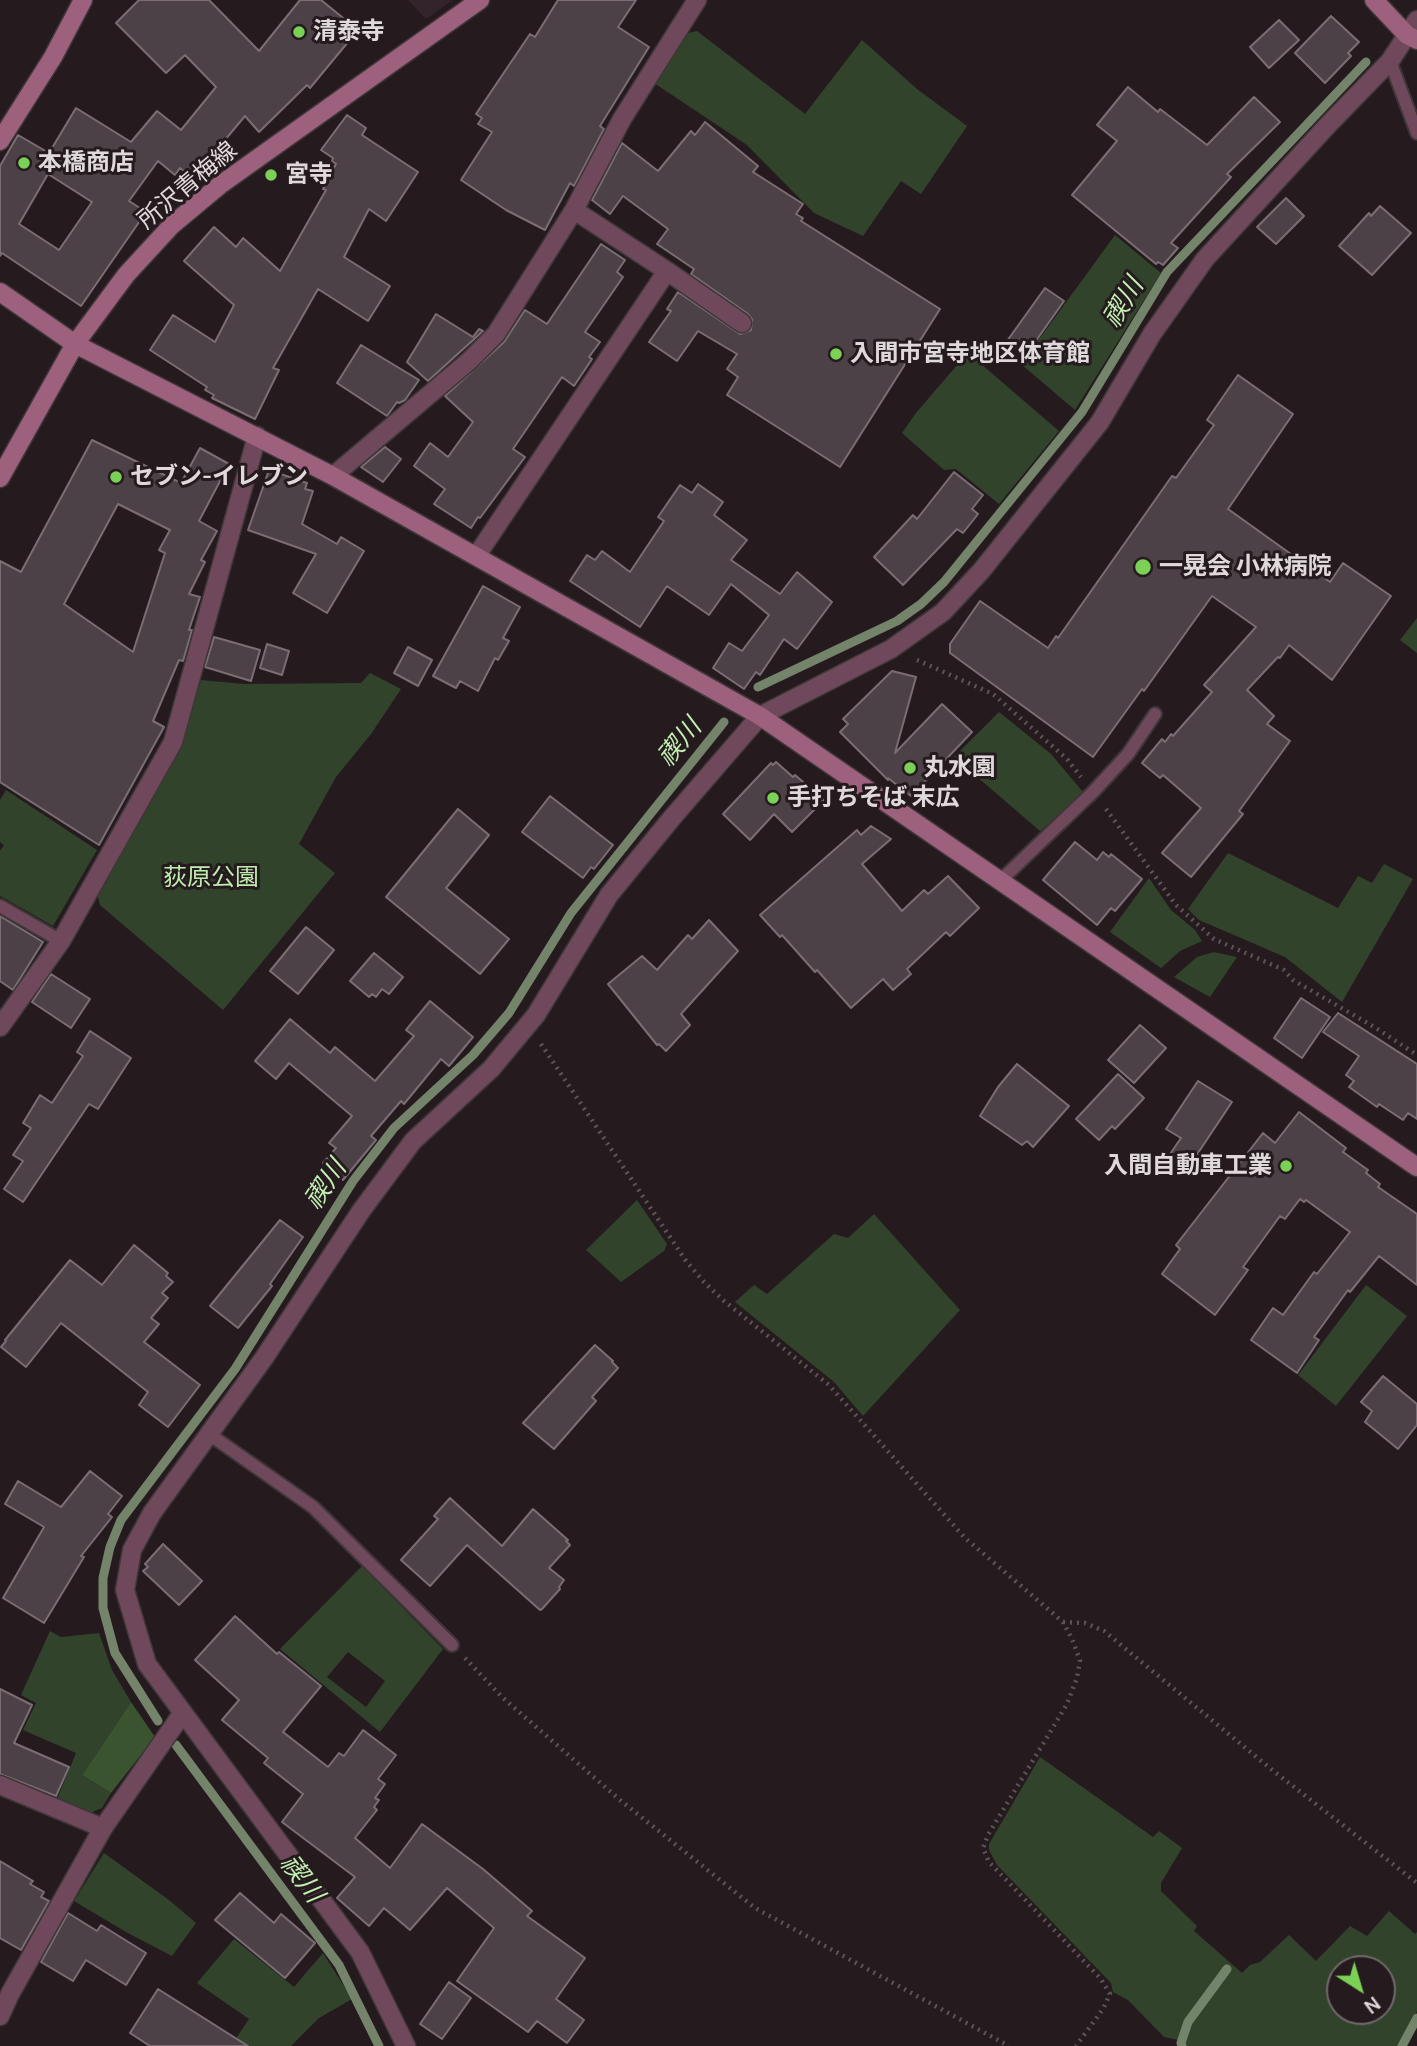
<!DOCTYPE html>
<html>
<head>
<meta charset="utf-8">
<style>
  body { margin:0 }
  #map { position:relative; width:1417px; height:2046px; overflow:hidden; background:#251b1f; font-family:Manrope,sans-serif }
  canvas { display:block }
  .north { position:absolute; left:1326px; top:1955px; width:70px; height:70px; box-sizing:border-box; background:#251b1f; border:2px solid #70676b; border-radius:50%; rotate:143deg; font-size:19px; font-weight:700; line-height:28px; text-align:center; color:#e0d9dc }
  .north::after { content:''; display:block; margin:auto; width:24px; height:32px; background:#7ad156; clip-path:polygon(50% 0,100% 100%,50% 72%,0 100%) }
</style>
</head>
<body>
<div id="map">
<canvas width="1417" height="2046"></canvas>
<div class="north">N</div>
</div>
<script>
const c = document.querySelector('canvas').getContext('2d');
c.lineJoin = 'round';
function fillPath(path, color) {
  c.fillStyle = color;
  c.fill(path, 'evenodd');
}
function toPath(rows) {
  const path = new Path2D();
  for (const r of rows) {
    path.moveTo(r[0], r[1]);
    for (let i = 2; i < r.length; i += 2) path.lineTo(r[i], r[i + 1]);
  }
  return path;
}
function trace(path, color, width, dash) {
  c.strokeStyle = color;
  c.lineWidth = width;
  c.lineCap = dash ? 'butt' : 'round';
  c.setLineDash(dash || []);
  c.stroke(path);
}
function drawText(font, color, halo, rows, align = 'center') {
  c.font = font + ' Manrope,"Noto Sans JP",sans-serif';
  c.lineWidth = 6;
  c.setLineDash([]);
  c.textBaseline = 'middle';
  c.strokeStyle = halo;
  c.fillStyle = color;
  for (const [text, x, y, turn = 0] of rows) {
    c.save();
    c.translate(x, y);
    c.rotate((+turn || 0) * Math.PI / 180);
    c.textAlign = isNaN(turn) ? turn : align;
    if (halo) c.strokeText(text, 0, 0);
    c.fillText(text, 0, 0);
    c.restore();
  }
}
const built = toPath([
  [408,0,453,0,426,19]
]);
const green = toPath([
  [697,31,805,114,862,40,917,89,967,126,921,194,901,181,863,236,814,213,747,145,651,81,680,35],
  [1115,235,1161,273,1075,410,1021,364],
  [963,358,974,358,1059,431,999,504,956,469,944,470,902,433,916,413],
  [1417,618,1417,653,1400,640],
  [370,673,401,689,371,734,336,777,299,844,335,873,223,1010,100,905,97,893,180,744,201,680,244,684,361,683],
  [999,712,1051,754,1083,792,1081,796,1040,831,954,757],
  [6,790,97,850,53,926,0,896,0,851,4,845,0,842,0,800],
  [1228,853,1338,908,1358,876,1372,883,1384,864,1413,879,1342,1002,1285,957,1199,920,1188,909],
  [1149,878,1171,910,1195,930,1202,941,1180,951,1161,968,1110,932],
  [1214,952,1237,957,1210,997,1174,977,1197,957],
  [637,1200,667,1244,664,1251,621,1282,586,1250],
  [874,1214,960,1310,863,1416,834,1382,735,1302,754,1285,767,1294,834,1234,848,1238],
  [1366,1285,1407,1316,1336,1406,1298,1375],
  [362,1566,443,1649,380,1732,280,1649],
  [348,1652,385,1681,366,1707,327,1677],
  [50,1631,61,1637,99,1633,112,1670,131,1702,82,1775,111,1793,102,1808,90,1813,57,1799,76,1753,23,1730,36,1703,21,1695],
  [1040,1757,1153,1837,1159,1831,1182,1848,1161,1883,1161,1891,1197,1926,1194,1931,1242,1973,1250,1965,1260,1962,1289,1935,1316,1961,1350,1926,1367,1936,1389,1911,1415,1934,1417,1932,1417,2011,1399,2046,1184,2046,1184,2041,1164,2037,1128,2000,1113,1992,1111,1983,997,1865,989,1850,989,1844],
  [1340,1969,1382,1969,1382,2011,1340,2011],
  [104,1853,169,1900,196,1923,172,1956,126,1932,74,1901],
  [234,1939,294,1987,323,1953,352,1999,319,2018,291,2046,231,2046,249,2019,197,1983]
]);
const forest = toPath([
  [131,1702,155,1737,111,1793,82,1775]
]);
const stream = toPath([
  [758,687,897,621,921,604,944,582,1082,412,1167,272,1366,62],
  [158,1721,115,1653,103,1608,103,1578,110,1547,121,1520,235,1369,353,1181,394,1128,473,1055,509,1013,571,913,724,722],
  [176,1745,339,1965,379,2046],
  [1182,2046,1181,2043,1188,2022,1227,1969],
  [1402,2046,1417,2018]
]);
const building = toPath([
  [139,0,209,0,259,51,300,0,321,0,358,30,310,88,307,85,259,132,245,116,193,178,180,168,175,175,158,161,129,201,146,212,81,306,2,253,0,256,0,166,18,135,49,153,76,108,131,142,157,111,181,130,216,87,185,55,166,73,116,23,139,0],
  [48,174,92,202,59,250,19,224,48,174],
  [558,0,636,0,618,27,649,47,600,126,604,129,574,186,570,183,545,230,506,210,461,180,492,132,478,124,482,118,476,114,530,34,535,37,558,0],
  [1331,16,1359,42,1348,53,1351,56,1325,83,1295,53,1331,16],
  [1279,20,1299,40,1269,68,1250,47,1279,20],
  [1128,87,1158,112,1160,109,1207,145,1254,97,1280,122,1227,174,1231,177,1171,243,1178,248,1163,265,1158,262,1156,264,1072,195,1117,141,1097,125,1128,87],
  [347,115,366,128,362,135,418,172,386,221,369,209,344,257,390,286,368,321,318,289,273,368,279,370,255,419,212,398,214,395,205,390,207,387,150,350,173,315,215,342,234,305,184,261,214,227,236,247,243,238,280,271,326,190,323,189,336,164,332,161,333,158,321,150,347,115],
  [705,122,758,166,753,172,803,204,796,214,803,218,801,221,940,309,840,467,727,395,738,377,727,369,737,354,698,331,677,361,649,342,671,311,667,309,678,292,740,334,751,330,752,319,748,314,691,274,694,269,657,244,668,229,623,196,610,214,592,200,622,143,658,171,691,131,695,135,705,122],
  [1286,198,1304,216,1276,244,1257,227,1286,198],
  [1380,206,1411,233,1372,275,1339,246,1369,213,1371,216,1380,206],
  [601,244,625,260,617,272,623,277,585,332,600,342,589,357,592,359,574,386,562,377,513,449,525,457,480,518,478,517,471,528,434,504,445,489,414,466,430,443,448,457,473,422,445,396,504,342,525,310,547,324,601,244],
  [1045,288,1064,301,1026,355,1007,341,1045,288],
  [436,314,473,337,479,329,483,331,428,381,407,362,436,314],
  [361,345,419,380,405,400,399,403,397,402,387,416,337,383,361,345],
  [1238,375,1293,414,1228,509,1330,582,1343,563,1391,596,1332,680,1289,645,1280,658,1278,657,1247,690,1274,716,1267,724,1290,741,1239,811,1243,814,1191,877,1162,853,1201,808,1163,775,1160,778,1142,763,1162,739,1165,742,1171,734,1173,736,1212,692,1204,685,1256,627,1212,596,1144,691,1142,689,1093,757,950,653,950,644,980,601,1048,648,1056,636,1058,638,1172,476,1176,478,1214,425,1207,420,1238,375],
  [92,440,181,483,200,448,229,464,199,521,217,531,201,560,205,562,189,594,200,597,189,630,192,630,183,661,179,660,153,721,164,727,99,845,0,782,0,561,21,572,92,440],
  [118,504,170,530,159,550,165,553,133,652,64,604,118,504],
  [385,447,401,459,383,482,361,467,385,447],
  [269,470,307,483,305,489,313,491,302,524,337,544,341,537,364,551,327,613,293,593,316,554,248,530,269,470],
  [954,472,983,495,972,509,978,514,963,533,957,529,903,585,874,557,913,515,917,519,954,472],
  [698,484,723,502,714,515,747,540,731,560,780,594,797,572,832,602,797,649,784,639,760,675,756,672,744,689,713,668,729,643,742,651,769,615,731,584,709,615,667,586,640,627,570,581,587,555,595,560,602,551,630,572,664,521,658,517,680,485,692,493,698,484],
  [483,586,520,607,503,638,509,641,498,660,495,658,478,691,460,681,456,688,433,676,483,586],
  [214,637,260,650,251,681,205,667,214,637],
  [267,644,289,651,282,675,260,668,267,644],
  [408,647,432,660,418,686,394,673,408,647],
  [892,671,916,677,895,753,942,704,972,732,911,796,888,778,888,780,840,732,848,724,843,719,892,671],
  [776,762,793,777,795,775,824,800,792,832,774,814,750,840,723,814,771,763,773,765,776,762],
  [550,796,613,845,594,869,591,867,583,878,522,832,550,796],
  [458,809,489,835,446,888,509,939,480,974,386,897,458,809],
  [871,826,891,839,862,864,902,911,924,890,928,894,948,876,979,908,950,936,946,932,907,969,911,974,893,990,883,979,851,1008,817,970,815,972,782,935,780,937,760,915,857,830,861,835,871,826],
  [1075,842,1097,860,1103,852,1109,857,1111,854,1142,879,1115,911,1111,908,1097,925,1043,880,1075,842],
  [0,916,43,942,13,990,0,981,0,916],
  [709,920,738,951,681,1014,690,1025,666,1051,659,1044,657,1045,608,984,642,956,657,970,688,935,692,939,709,920],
  [306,927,334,950,298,994,270,971,306,927],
  [374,953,403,977,389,994,382,989,376,997,372,994,369,997,350,981,374,953],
  [51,974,90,999,71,1028,32,1002,51,974],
  [1301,998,1330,1017,1302,1058,1274,1038,1301,998],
  [430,1001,473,1037,449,1066,441,1059,404,1104,401,1101,371,1136,376,1140,343,1180,323,1163,336,1148,329,1143,352,1116,289,1063,276,1079,255,1061,290,1019,330,1053,335,1047,375,1081,414,1036,406,1030,430,1001],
  [1338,1013,1417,1064,1417,1119,1408,1113,1403,1120,1379,1104,1377,1107,1349,1087,1354,1081,1346,1075,1359,1056,1323,1032,1338,1013],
  [1140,1025,1166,1048,1134,1083,1108,1060,1140,1025],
  [90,1031,131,1058,98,1109,89,1104,23,1202,4,1189,23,1161,13,1155,31,1128,23,1123,40,1095,52,1103,83,1056,77,1052,90,1031],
  [1017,1064,1069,1106,1033,1147,1027,1141,1022,1145,980,1116,998,1087,1017,1064],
  [1118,1074,1144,1098,1115,1129,1112,1126,1099,1140,1076,1119,1118,1074],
  [1198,1081,1232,1102,1184,1174,1164,1163,1181,1138,1166,1129,1198,1081],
  [1299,1112,1346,1148,1343,1152,1368,1170,1366,1173,1380,1184,1378,1187,1417,1214,1417,1285,1379,1256,1350,1292,1348,1290,1314,1337,1319,1340,1297,1373,1251,1340,1273,1308,1283,1315,1314,1272,1317,1274,1350,1232,1306,1200,1304,1202,1300,1199,1285,1219,1280,1216,1243,1267,1248,1270,1215,1315,1162,1274,1180,1249,1176,1245,1263,1133,1275,1143,1299,1112],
  [280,1220,303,1237,270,1284,272,1286,238,1328,210,1306,280,1220],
  [134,1245,168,1273,166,1276,173,1282,162,1293,168,1298,151,1318,159,1324,144,1342,200,1385,168,1427,139,1405,148,1392,61,1323,26,1367,1,1347,6,1341,5,1340,70,1260,102,1285,134,1245],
  [595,1345,613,1361,612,1362,618,1368,592,1397,596,1401,554,1449,523,1423,595,1345],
  [1383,1376,1417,1404,1417,1425,1398,1449,1365,1422,1372,1411,1361,1402,1383,1376],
  [90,1471,122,1496,108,1514,112,1517,81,1556,84,1557,44,1623,3,1598,44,1527,5,1504,18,1481,61,1507,90,1471],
  [450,1498,502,1546,533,1509,568,1540,566,1541,570,1545,549,1568,564,1580,559,1587,560,1589,542,1609,540,1610,467,1545,430,1586,401,1560,438,1519,434,1516,450,1498],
  [163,1544,202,1581,179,1605,143,1571,148,1567,145,1564,163,1544],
  [235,1616,277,1654,279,1652,321,1686,283,1732,328,1767,339,1753,344,1756,363,1730,396,1755,378,1779,385,1784,375,1798,379,1800,374,1807,377,1810,355,1838,390,1868,422,1824,483,1869,532,1911,527,1916,585,1958,556,1999,584,2020,567,2043,537,2021,528,2032,457,1981,494,1928,447,1888,410,1930,384,1908,369,1926,337,1898,355,1877,282,1822,303,1794,264,1763,268,1758,222,1720,239,1700,195,1660,235,1616],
  [0,1689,32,1705,14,1743,69,1767,56,1796,0,1774,0,1689],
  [0,1861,33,1881,30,1884,44,1892,41,1897,49,1901,21,1950,0,1938,0,1861],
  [240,1893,274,1923,281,1914,315,1943,285,1978,215,1920,240,1893],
  [68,1913,97,1931,101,1925,146,1953,126,1985,86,1960,73,1981,41,1962,68,1913],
  [449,1982,471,1998,442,2039,420,2024,449,1982],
  [158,1989,248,2046,150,2046,130,2033,158,1989]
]);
const path = toPath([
  [917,660,993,694,1067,759,1081,777],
  [1106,809,1176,905,1214,939,1284,970,1293,980,1376,1028,1417,1055],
  [541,1044,686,1261,704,1282,724,1301,829,1385,964,1537,1063,1622,1072,1639,1080,1660,1077,1678,1067,1704,988,1835,983,1848,989,1862,1101,1979,1110,1994,1103,2009,1076,2046],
  [1063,1622,1085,1623,1104,1631,1271,1769,1417,1883],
  [465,1658,503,1698,620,1800,755,1908,1009,2046]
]);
const lane = toPath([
  [1390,61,1417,133],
  [1001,880,1093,792,1128,754,1155,714],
  [0,906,61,941],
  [209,1434,313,1507,452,1645]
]);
const street = toPath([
  [574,210,667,271,742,323],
  [333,476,469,361,496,334,574,210,622,119,697,0],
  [477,555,667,271],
  [0,1027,61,941,173,742,257,436],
  [0,1785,103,1828],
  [0,2016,10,1994,103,1828,182,1714],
  [406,2046,360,1952,147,1664,125,1590,132,1550,152,1513,264,1358,361,1211,413,1141,491,1069,536,1015,609,895,671,819,760,716,891,649,943,612,982,570,1100,422,1152,334,1205,259,1327,126,1390,61,1417,20]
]);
const secondary = toPath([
  [1374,0,1407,35,1417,40],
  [0,141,53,57,83,0],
  [0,292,75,344,333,476,760,716,1417,1167],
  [0,478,75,344,126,275,172,225,220,185,480,0]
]);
const markers = [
  [299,32,7,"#7ad156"],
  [24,163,7,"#7ad156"],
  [271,175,7,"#7ad156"],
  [836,354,7,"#7ad156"],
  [116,477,7,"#7ad156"],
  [1143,567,9,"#7ad156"],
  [910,768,7,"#7ad156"],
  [773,798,7,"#7ad156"],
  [1286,1166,7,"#7ad156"]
];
const poiNames = [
  ["清泰寺",313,32],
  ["本橋商店",38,163],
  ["宮寺",285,175],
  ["入間市宮寺地区体育館",850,354],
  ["セブン-イレブン",130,477],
  ["一晃会 小林病院",1159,567],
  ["丸水園",924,768],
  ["手打ちそば 末広",787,798],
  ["入間自動車工業",1272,1166,"right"]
];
const streetNames = [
  ["所沢青梅線",188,186,-40]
];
const parkNames = [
  ["荻原公園",211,878]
];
const waterNames = [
  ["禊川",1124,303,-59],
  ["禊川",680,743,-51],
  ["禊川",326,1185,-56],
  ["禊川",301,1879,53]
];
fillPath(built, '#33232b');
fillPath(green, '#32432c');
fillPath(forest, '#3a542f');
trace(stream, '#74846b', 9);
fillPath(building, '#4c4146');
trace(building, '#7a6d73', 2);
trace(lane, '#3f3639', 16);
trace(street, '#3f3639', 21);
trace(secondary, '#3f3639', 21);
trace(path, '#5d5458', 4.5, [2, 5]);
trace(lane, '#6f495b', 12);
trace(street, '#6f495b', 18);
trace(secondary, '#9d607d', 18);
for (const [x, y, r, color] of markers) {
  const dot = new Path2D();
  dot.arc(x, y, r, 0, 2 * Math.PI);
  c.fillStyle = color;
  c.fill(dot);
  trace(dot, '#251b1f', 2.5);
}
drawText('bold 24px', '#e0d9dc', '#251b1f', poiNames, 'left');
drawText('24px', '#e0d9dc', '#251b1f', streetNames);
drawText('24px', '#beecad', '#251b1f', parkNames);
drawText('italic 26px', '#c1efb0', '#251b1f', waterNames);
</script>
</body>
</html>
